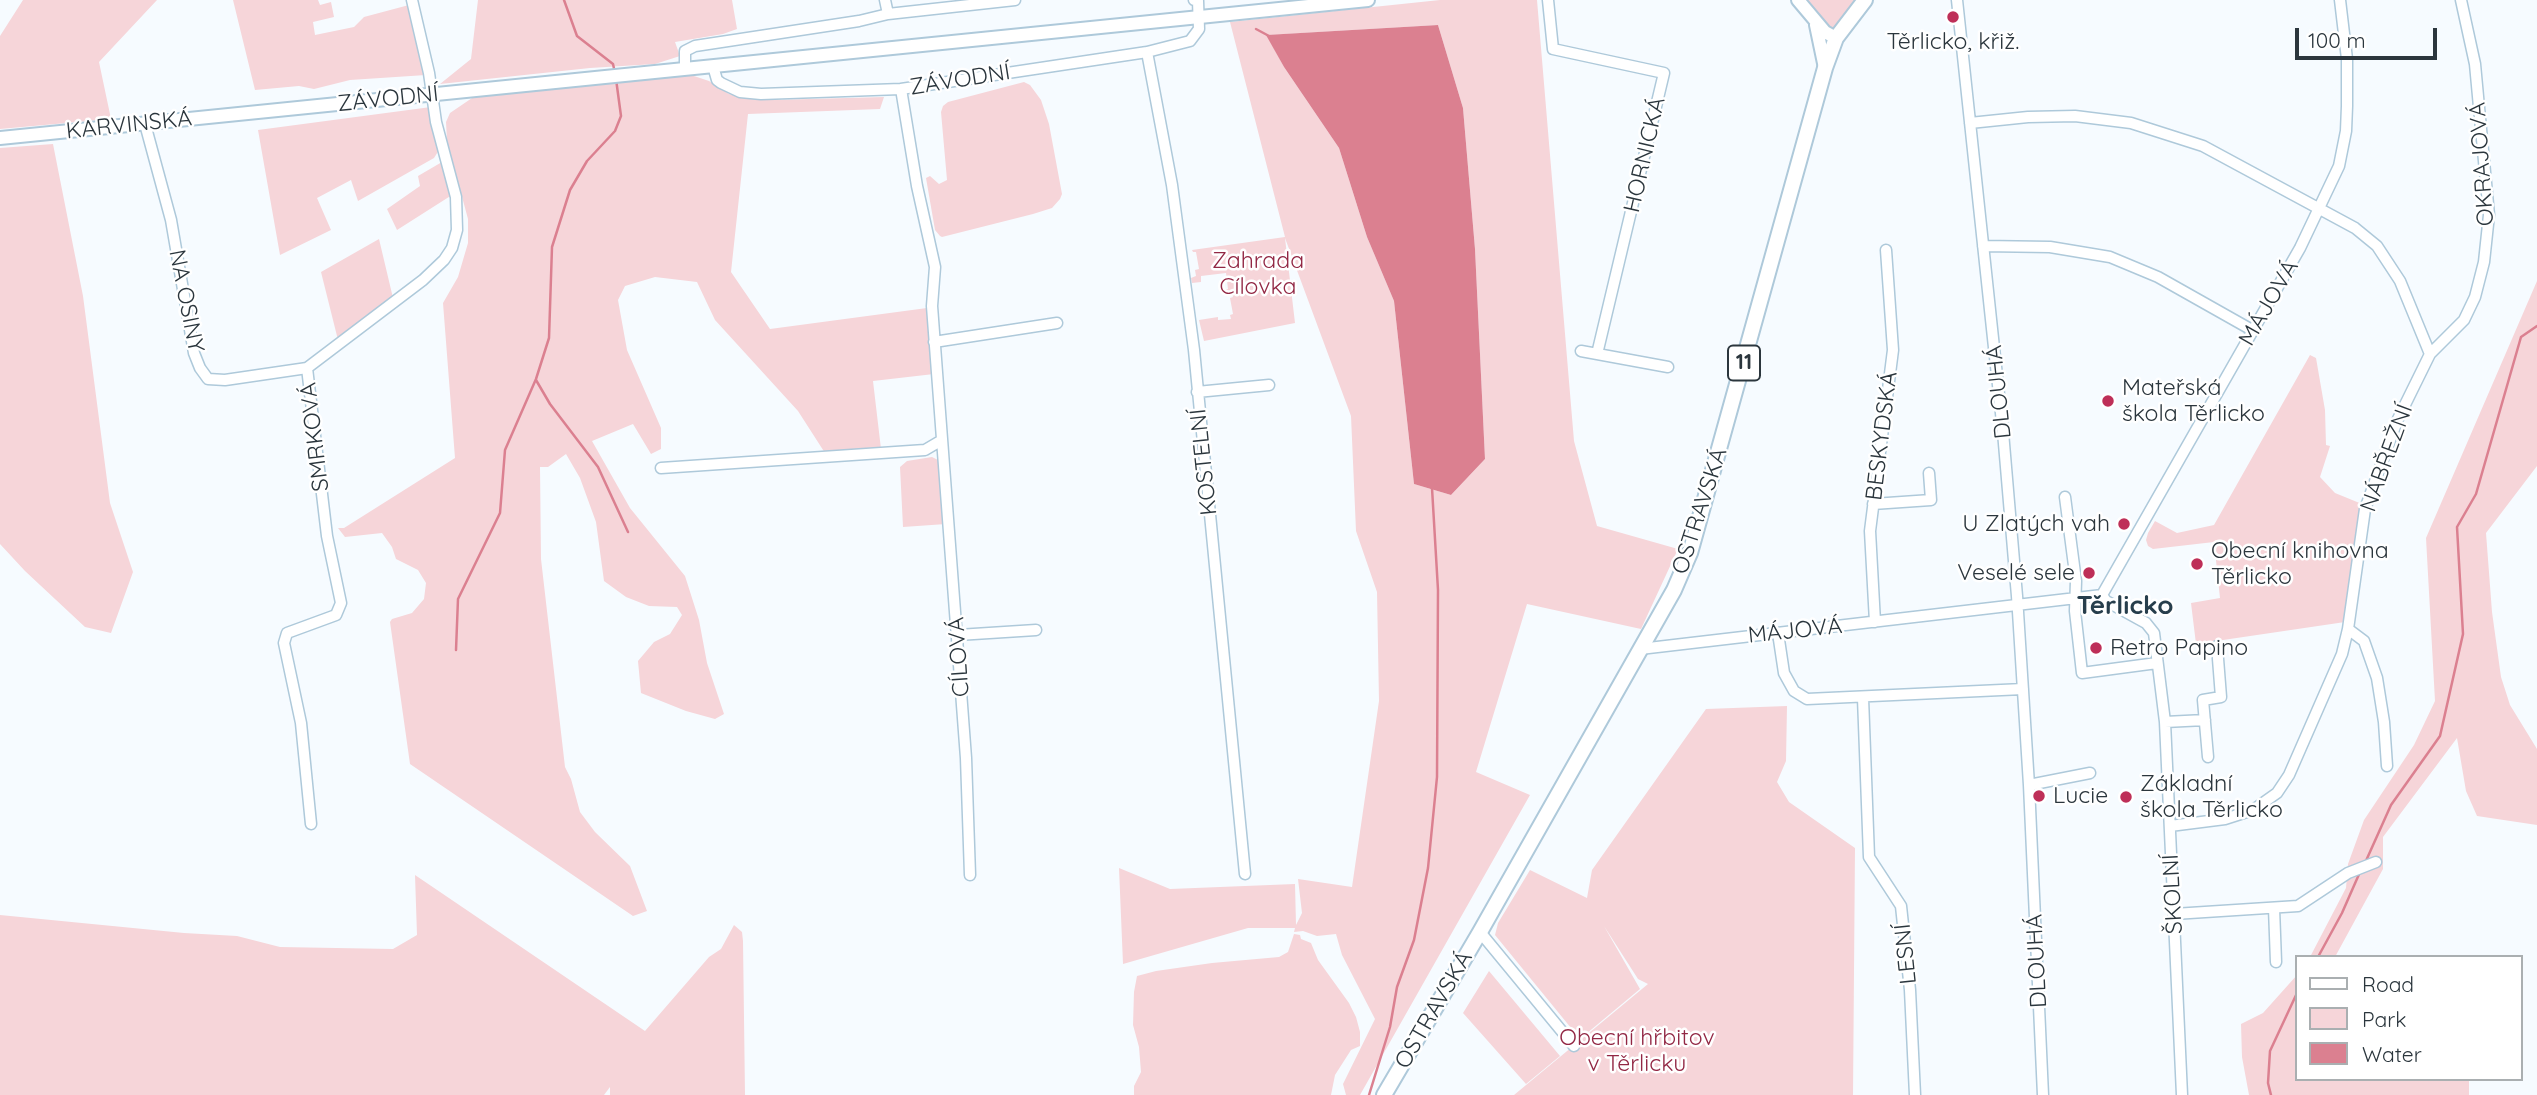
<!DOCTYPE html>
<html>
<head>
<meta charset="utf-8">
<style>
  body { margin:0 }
  #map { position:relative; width:2537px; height:1095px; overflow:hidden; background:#f6fbff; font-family:Quicksand,sans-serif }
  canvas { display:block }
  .legend { position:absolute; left:2295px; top:955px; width:228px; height:126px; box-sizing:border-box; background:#fff; border:2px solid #aaafb1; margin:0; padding:9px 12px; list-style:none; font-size:21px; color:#2b363d }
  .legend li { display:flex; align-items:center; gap:14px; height:35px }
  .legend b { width:35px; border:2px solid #aaafb1 }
  .scale { position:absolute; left:2295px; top:28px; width:142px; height:32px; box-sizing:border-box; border:4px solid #2b363d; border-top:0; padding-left:9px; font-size:21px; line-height:24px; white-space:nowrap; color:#2b363d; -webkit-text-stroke:5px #fff; paint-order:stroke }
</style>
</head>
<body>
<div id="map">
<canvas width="2537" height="1095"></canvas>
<ul class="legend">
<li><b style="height:9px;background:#fff"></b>Road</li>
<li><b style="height:19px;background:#f6d5d9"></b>Park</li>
<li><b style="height:19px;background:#db8090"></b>Water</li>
</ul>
<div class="scale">100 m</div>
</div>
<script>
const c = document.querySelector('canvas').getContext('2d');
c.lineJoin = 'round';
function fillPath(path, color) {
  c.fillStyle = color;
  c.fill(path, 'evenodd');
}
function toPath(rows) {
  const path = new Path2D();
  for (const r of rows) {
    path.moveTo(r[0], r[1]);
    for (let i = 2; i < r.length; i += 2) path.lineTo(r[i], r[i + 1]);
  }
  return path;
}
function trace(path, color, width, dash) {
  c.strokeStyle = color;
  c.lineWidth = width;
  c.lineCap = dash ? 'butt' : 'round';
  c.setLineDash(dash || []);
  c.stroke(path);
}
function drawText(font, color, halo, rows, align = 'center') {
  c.font = font + ' Quicksand,sans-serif';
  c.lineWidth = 5;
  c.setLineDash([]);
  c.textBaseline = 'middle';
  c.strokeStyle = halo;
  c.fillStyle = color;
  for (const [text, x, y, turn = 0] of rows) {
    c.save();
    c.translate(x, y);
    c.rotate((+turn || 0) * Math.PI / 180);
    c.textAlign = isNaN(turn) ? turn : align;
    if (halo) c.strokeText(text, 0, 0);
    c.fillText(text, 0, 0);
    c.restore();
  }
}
const green = toPath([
  [23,0,157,0,99,62,111,119,0,129,0,36],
  [233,0,318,0,320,5,331,2,334,17,313,22,315,35,354,27,364,17,409,5,426,75,350,80,314,89,299,86,255,90],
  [478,0,732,0,737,29,723,34,675,42,680,56,655,64,590,68,440,84,471,59],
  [1440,0,1537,0,1574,441,1597,526,1678,549,1641,629,1527,604,1476,772,1530,795,1360,1095,1346,1095,1343,1084,1375,1019,1342,955,1336,934,1317,936,1303,931,1294,932,1295,928,1248,928,1123,964,1119,868,1170,889,1295,884,1296,925,1302,913,1298,879,1352,887,1379,701,1377,592,1356,531,1351,416,1285,238,1295,323,1204,341,1199,320,1218,317,1218,320,1231,319,1230,315,1233,314,1230,298,1233,297,1232,293,1224,294,1223,290,1228,289,1226,273,1201,276,1201,282,1192,283,1191,278,1196,276,1195,270,1199,269,1196,252,1193,252,1192,250,1285,237,1230,22],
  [1438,25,1463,108,1475,249,1485,459,1451,495,1414,484,1394,301,1367,237,1339,148,1284,67,1267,35],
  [1808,0,1855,0,1835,29,1828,29],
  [691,75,709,81,729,94,772,100,884,97,880,109,748,114,731,272,770,329,927,308,934,374,873,381,881,449,825,453,798,411,715,320,697,282,655,277,625,286,618,300,627,350,661,428,661,449,651,454,633,424,592,441,630,508,685,576,699,620,707,663,724,714,715,719,686,711,641,693,638,661,654,642,670,634,682,615,677,607,649,606,626,597,604,581,596,522,580,478,566,454,548,467,540,467,541,559,565,767,571,779,580,812,595,832,630,866,647,911,633,916,410,764,390,622,392,619,412,613,424,599,426,583,418,570,396,559,392,547,382,533,345,537,338,528,344,528,455,458,443,303,458,277,468,243,468,219,447,141,446,122,450,113,475,96],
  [1024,82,1030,85,1041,100,1049,124,1062,194,1060,199,1052,208,1033,214,942,237,940,236,935,230,926,178,930,176,939,184,947,180,941,112,943,106,948,102],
  [431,107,439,150,434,158,358,201,351,180,317,198,331,230,280,255,258,130],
  [53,144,83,296,110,503,133,572,111,633,85,627,25,571,0,544,0,148],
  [442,162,452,195,397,230,387,209,420,186,418,176],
  [379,239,393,298,338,340,321,272],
  [2537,281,2537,466,2486,533,2492,612,2501,677,2510,705,2537,749,2537,825,2477,816,2466,791,2457,738,2383,837,2383,869,2335,957,2310,957,2346,888,2348,864,2364,820,2414,745,2435,701,2426,538],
  [2310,355,2316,358,2325,410,2326,445,2330,446,2320,477,2335,493,2362,504,2345,622,2196,644,2191,603,2220,598,2214,542,2153,549,2148,546,2146,540,2148,533,2155,521,2177,533,2214,525],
  [932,457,940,461,946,524,903,527,900,467,907,461],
  [1787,706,1786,761,1777,782,1789,802,1855,848,1853,1095,1514,1095,1648,984,1638,979,1604,926,1640,989,1580,1039,1495,935,1498,923,1530,870,1587,898,1592,870,1706,709],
  [415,875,645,1031,709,957,721,949,734,925,742,932,743,941,745,1095,610,1095,610,1087,604,1095,0,1095,0,915,184,933,237,936,280,947,393,949,417,935],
  [1294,934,1300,935,1301,939,1311,943,1318,960,1349,1003,1356,1017,1360,1032,1360,1046,1351,1050,1335,1075,1331,1095,1134,1095,1134,1086,1141,1072,1139,1047,1133,1025,1134,992,1137,976,1156,971,1212,963,1279,957,1288,952],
  [1489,971,1560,1056,1526,1084,1463,1013],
  [2297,975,2297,1079,2469,1079,2469,1095,2249,1095,2242,1057,2241,1024,2263,1013]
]);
const water = toPath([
  [1438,25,1463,108,1475,249,1485,459,1451,495,1414,484,1394,301,1367,237,1339,148,1284,67,1266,35]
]);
const stream = toPath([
  [564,0,577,36,613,64,615,73],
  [1256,29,1269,36],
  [536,380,550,404,598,467,628,532],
  [456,650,458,599,500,513,505,450,536,379,549,338,552,247,570,190,587,161,615,131,621,116,616,79],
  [2365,863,2391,805,2440,736,2463,634,2457,527,2476,494,2521,337,2537,326],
  [2318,957,2342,913,2360,872],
  [1369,1095,1390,1027,1397,987,1414,940,1428,868,1437,777,1438,590,1432,488],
  [2271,1095,2268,1083,2270,1051,2297,993]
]);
const minor = toPath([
  [885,0,888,14],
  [1548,0,1553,49,1664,73,1597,354],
  [1957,0,2003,432,2017,596,2029,785,2043,1095],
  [1147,52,1172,185,1194,350,1245,874],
  [713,66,717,80,721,83,740,92,761,94,901,89,1147,52,1190,41,1199,29,1198,1,1194,0],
  [685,69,685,51,695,46,859,21,888,14,1015,0],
  [901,89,917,186,935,267,932,306,966,758,970,875],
  [1970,123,2028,117,2075,116,2131,123,2203,146,2355,228,2377,246,2400,281,2430,354,2397,421,2365,509,2348,629,2342,654,2289,775,2277,793,2253,810,2225,819,2170,826],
  [145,124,171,220,194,353,200,368,208,379,225,380,307,368],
  [1983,246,2050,247,2110,257,2158,277,2252,330],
  [934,342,1057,323],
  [1581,351,1668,367],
  [2430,354,2464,320,2475,297,2484,262,2489,215,2475,64,2461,0],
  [1197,392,1269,385],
  [661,468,925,450,942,440],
  [2065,497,2076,581,2075,611,2082,673,2157,663],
  [1873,504,1931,500,1929,473],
  [2102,595,2106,601,2146,623,2154,633,2165,722,2182,1095],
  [1875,622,1870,531,1893,350,1886,250],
  [2348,629,2364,641,2377,678,2384,722,2387,766],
  [1778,633,1784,673,1794,691,1807,699,2023,689],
  [958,635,1036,630],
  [1640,649,2102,595,2300,248,2339,166,2346,131,2347,106,2347,59,2340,0],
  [1863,698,1869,857,1901,906,1910,990,1915,1095],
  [2165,722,2205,720],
  [2208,757,2203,700,2221,697,2217,646],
  [2029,785,2090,773],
  [311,824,301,723,284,643,287,633,336,615,341,603,327,536,307,368,423,280,444,260,452,248,457,230,456,197,436,122,429,73,412,0],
  [2274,908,2276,962],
  [2174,914,2298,906,2348,873,2376,862],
  [1480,932,1574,1046]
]);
const secondary = toPath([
  [1798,0,1825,32,1836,38],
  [1816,25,1825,68],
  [0,138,1368,0]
]);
const primary = toPath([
  [1384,1095,1480,932,1674,590,1690,553,1825,68,1836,38,1865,0]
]);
const markers = [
  [1953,17,7,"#be2f58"],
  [2108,401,7,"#be2f58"],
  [2124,524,7,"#be2f58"],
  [2197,564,7,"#be2f58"],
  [2089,573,7,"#be2f58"],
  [2096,648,7,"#be2f58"],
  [2039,796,7,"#be2f58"],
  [2126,797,7,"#be2f58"]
];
const shields = [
  [1744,363,32]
];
const shieldNames = [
  ["11",1744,363]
];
const poiNames = [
  ["Těrlicko, křiž.",1953,42,"center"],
  ["Mateřská",2122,388],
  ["škola Těrlicko",2122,414],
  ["U Zlatých vah",2110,524,"right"],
  ["Obecní knihovna",2211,551],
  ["Těrlicko",2211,577],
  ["Veselé sele",2075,573,"right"],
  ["Retro Papino",2110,648],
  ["Základní",2140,784],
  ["škola Těrlicko",2140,810],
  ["Lucie",2053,796]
];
const streetNames = [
  ["ZÁVODNÍ",960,80,-9],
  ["ZÁVODNÍ",388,99,-6],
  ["KARVINSKÁ",129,125,-6],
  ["HORNICKÁ",1645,155,-77],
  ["OKRAJOVÁ",2482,164,-94],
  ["NA OSINY",186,301,79],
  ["MÁJOVÁ",2269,303,-60],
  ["DLOUHÁ",1999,392,-96],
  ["BESKYDSKÁ",1882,436,-83],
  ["SMRKOVÁ",315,437,-97],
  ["NÁBŘEŽNÍ",2387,458,-70],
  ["KOSTELNÍ",1204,462,-96],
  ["OSTRAVSKÁ",1700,511,-72],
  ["MÁJOVÁ",1795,631,-6],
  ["CÍLOVÁ",959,657,-94],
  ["ŠKOLNÍ",2173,894,-93],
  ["LESNÍ",1906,954,-96],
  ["DLOUHÁ",2037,961,-93],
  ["OSTRAVSKÁ",1434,1010,-60]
];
const parkNames = [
  ["Zahrada",1258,261],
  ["Cílovka",1258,287],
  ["Obecní hřbitov",1637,1038],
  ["v Těrlicku",1637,1064]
];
const quarterNames = [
  ["Těrlicko",2125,606]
];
fillPath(green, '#f6d5d9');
fillPath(water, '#db8090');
trace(stream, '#db8090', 2.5);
trace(minor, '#aec9da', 13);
trace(secondary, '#aec9da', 16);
trace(primary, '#aec9da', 18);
trace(minor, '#fff', 10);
trace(secondary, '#fff', 12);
trace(primary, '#fff', 14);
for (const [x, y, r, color] of markers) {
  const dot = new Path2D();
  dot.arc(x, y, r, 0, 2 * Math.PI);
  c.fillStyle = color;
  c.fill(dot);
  trace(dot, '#fff', 2.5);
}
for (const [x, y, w] of shields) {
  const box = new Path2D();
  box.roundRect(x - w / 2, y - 17.5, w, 35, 5);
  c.fillStyle = '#fff';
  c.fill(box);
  trace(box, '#2b363d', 2);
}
drawText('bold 21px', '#2b363d', null, shieldNames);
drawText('23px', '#2b363d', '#fff', poiNames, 'left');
drawText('23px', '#2b363d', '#fff', streetNames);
drawText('23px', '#922744', '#fff', parkNames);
drawText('bold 26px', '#273e4c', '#fff', quarterNames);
</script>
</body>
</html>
